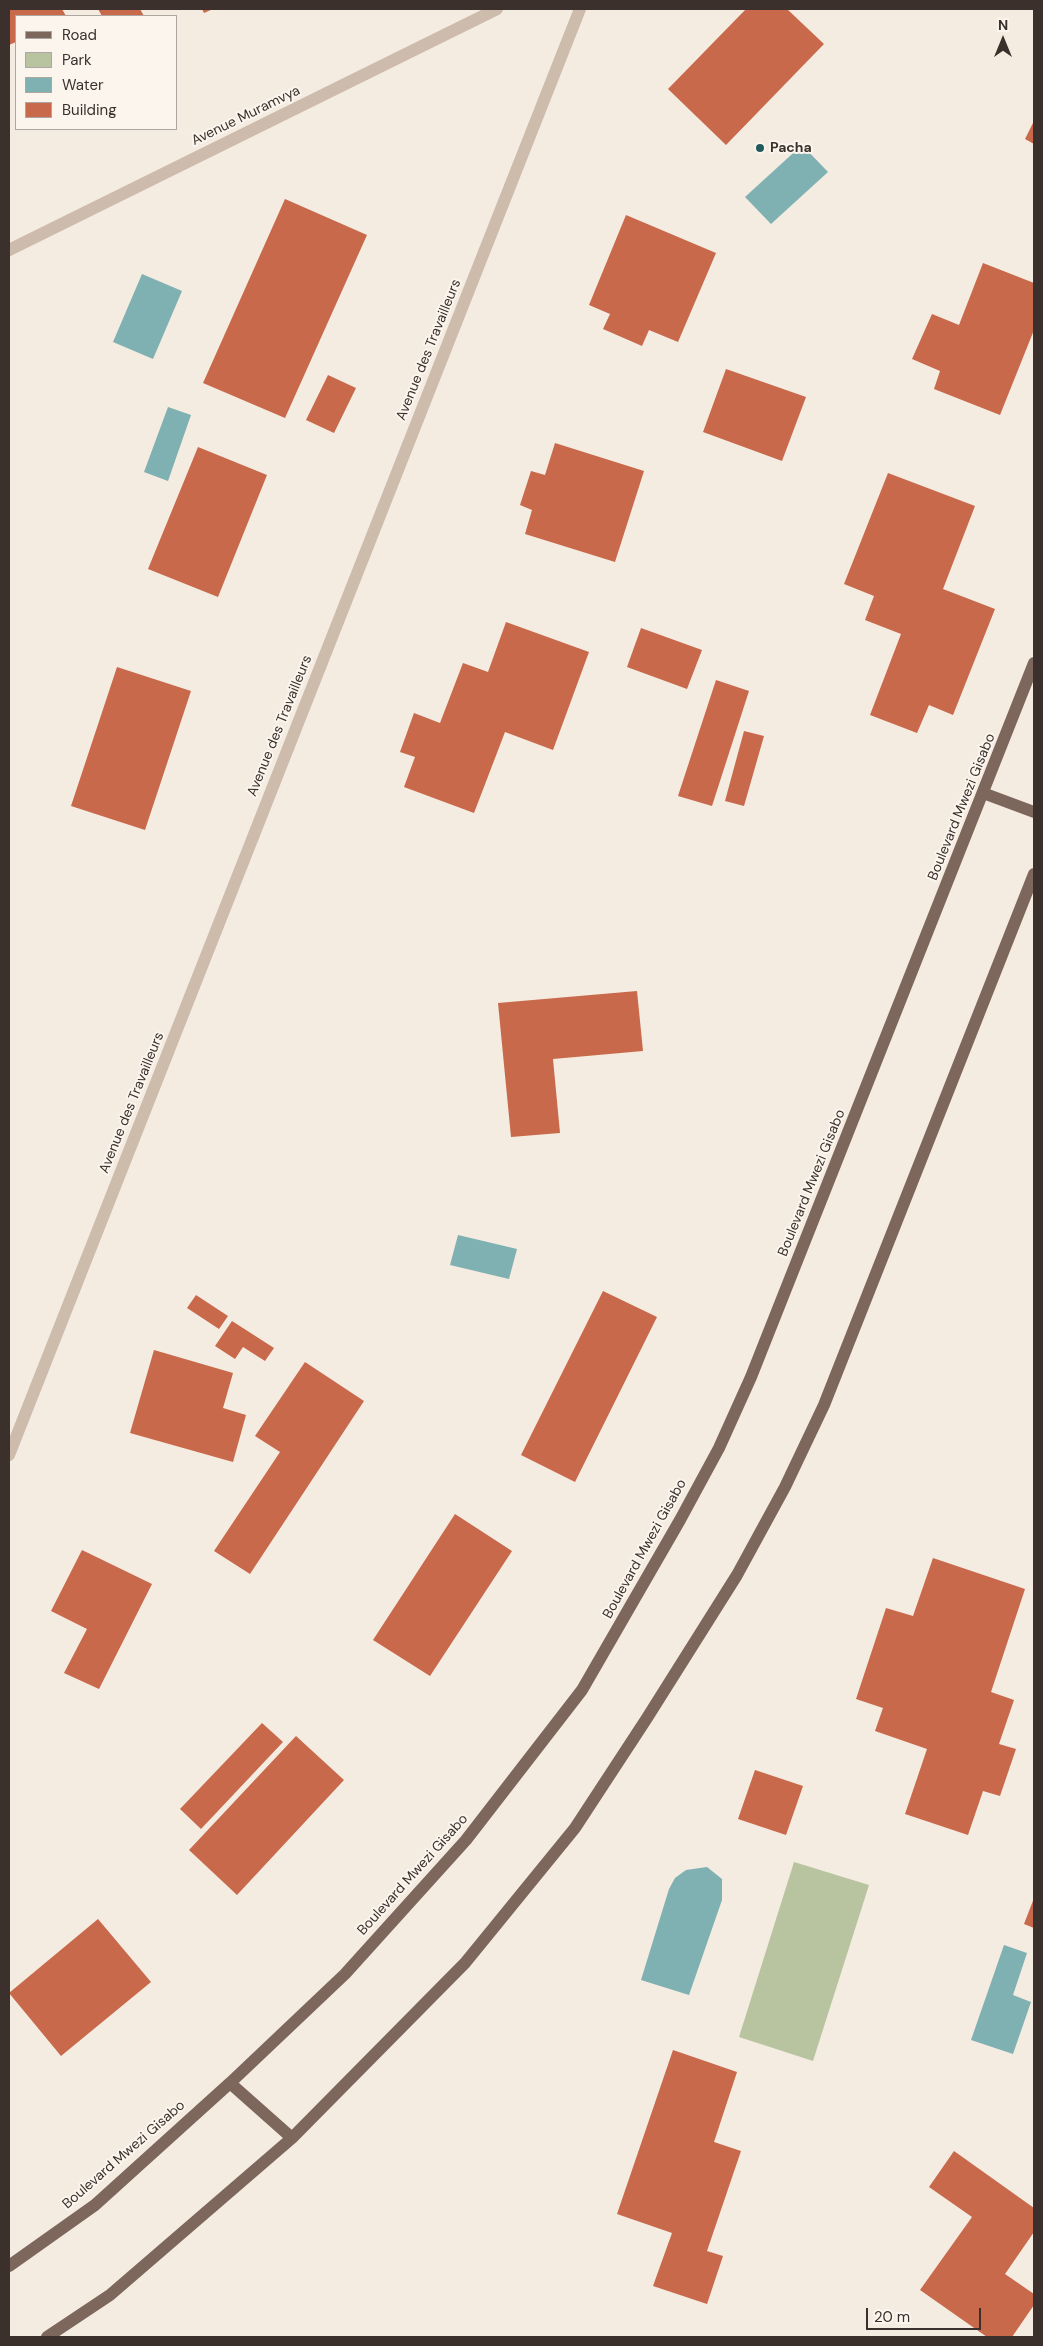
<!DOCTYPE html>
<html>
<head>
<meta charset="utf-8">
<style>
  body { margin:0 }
  #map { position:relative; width:1043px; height:2346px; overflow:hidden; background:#f4ebe1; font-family:"DM Sans",sans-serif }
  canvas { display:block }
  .frame { position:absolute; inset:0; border:10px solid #3b302b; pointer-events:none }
  .legend { position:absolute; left:15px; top:15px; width:162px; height:115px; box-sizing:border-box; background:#fbf5ee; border:1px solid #aea6a0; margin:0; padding:6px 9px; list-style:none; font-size:15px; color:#3b302b }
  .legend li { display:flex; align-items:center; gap:10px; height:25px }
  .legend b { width:25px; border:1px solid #aea6a0 }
  .north { position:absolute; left:978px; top:15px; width:50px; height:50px; -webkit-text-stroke:4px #fbf5ee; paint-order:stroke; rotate:0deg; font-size:14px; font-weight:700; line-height:20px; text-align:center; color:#3b302b }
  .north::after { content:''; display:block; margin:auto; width:18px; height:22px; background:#3b302b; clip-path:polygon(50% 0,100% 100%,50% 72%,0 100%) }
  .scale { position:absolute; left:866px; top:2308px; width:115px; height:22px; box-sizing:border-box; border:2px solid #3b302b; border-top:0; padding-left:6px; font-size:15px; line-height:18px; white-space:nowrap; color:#3b302b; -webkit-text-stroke:4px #fbf5ee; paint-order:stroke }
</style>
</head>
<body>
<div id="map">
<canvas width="1043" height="2346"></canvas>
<div class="frame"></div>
<ul class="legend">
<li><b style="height:6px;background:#7d675c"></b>Road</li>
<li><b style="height:14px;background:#b8c4a0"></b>Park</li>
<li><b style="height:14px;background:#7fb0b2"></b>Water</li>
<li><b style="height:14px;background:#c8694b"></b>Building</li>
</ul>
<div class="north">N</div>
<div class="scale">20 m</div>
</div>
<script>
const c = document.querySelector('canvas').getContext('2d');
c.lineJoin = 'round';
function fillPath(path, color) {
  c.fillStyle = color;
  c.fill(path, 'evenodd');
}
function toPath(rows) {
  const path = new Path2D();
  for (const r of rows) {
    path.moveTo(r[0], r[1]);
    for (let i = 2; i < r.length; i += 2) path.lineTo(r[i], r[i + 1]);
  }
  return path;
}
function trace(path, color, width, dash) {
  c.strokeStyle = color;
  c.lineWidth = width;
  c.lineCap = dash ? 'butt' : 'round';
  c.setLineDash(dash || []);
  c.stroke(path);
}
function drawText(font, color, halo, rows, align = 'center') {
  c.font = font + ' "DM Sans",sans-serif';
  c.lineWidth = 4;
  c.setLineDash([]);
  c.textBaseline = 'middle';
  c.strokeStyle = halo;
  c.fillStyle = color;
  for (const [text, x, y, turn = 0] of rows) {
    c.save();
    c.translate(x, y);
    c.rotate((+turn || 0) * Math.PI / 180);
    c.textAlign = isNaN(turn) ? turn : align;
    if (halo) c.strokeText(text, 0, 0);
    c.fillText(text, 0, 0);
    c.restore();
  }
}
const green = toPath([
  [794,1862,869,1885,813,2061,739,2037]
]);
const water = toPath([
  [802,145,828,172,771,224,745,197],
  [142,274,182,291,153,359,113,342],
  [168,407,191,415,168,481,144,472],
  [458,1235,517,1249,509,1279,450,1265],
  [707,1867,722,1879,722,1900,689,1995,641,1980,669,1889,675,1878,686,1870],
  [1004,1945,1027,1953,1013,1995,1031,2002,1013,2054,971,2040]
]);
const building = toPath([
  [9,9,62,9,66,16,16,16,16,42,9,45],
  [98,9,140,9,144,16,102,16],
  [202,9,213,9,204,13],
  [746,9,787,9,824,44,726,145,668,89],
  [1034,121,1034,144,1025,139],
  [285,199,367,235,285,418,203,383],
  [626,215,716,253,678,342,649,330,642,346,603,329,610,314,589,305],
  [983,263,1034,283,1034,330,1000,415,934,389,940,371,912,359,932,314,959,325],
  [726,369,806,397,782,461,703,432],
  [328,375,356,388,334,433,306,420],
  [555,443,644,471,615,562,525,534,532,510,520,505,531,471,545,475],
  [198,447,267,475,218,597,148,569],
  [888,473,975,506,943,589,995,609,953,715,929,705,917,733,870,715,901,634,865,620,874,596,844,584],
  [506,622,589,652,553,750,505,732,474,813,404,787,415,757,400,752,414,713,440,723,463,663,488,672],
  [641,628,702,650,687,689,627,667],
  [117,667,191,691,145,830,71,806],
  [716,680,749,691,712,806,678,796],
  [744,731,764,736,744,806,725,801],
  [637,991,643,1051,553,1059,560,1133,511,1137,498,1003],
  [603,1291,657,1317,575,1482,521,1455],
  [196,1295,228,1316,219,1329,187,1308],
  [232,1321,274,1348,265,1361,243,1347,235,1359,215,1346],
  [154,1350,233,1373,223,1408,246,1415,233,1462,130,1433],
  [305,1362,364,1401,250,1574,214,1551,280,1452,255,1436],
  [455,1514,512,1551,430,1676,373,1640],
  [82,1550,152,1584,99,1689,64,1673,87,1629,51,1611],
  [933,1558,1025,1589,991,1692,1014,1700,999,1744,1016,1749,1000,1796,983,1791,968,1835,905,1814,927,1749,875,1731,883,1708,856,1699,886,1608,913,1616],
  [262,1723,283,1742,201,1829,180,1809],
  [296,1736,344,1780,237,1895,189,1850],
  [755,1770,803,1786,786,1835,738,1819],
  [1034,1898,1034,1928,1024,1924],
  [98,1919,151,1982,61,2056,9,1993],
  [673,2050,737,2072,714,2142,741,2151,707,2251,723,2256,707,2304,653,2286,672,2233,617,2214],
  [954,2151,1034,2208,1034,2232,1005,2274,1034,2294,1034,2305,1012,2337,987,2337,920,2290,972,2217,929,2187]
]);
const minor = toPath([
  [9,250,497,9],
  [9,1455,580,9]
]);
const major = toPath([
  [983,793,1034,812],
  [230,2083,292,2138],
  [9,2266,95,2205,230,2083,345,1974,466,1840,582,1690,680,1520,719,1448,751,1377,1034,663],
  [47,2337,110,2295,292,2138,465,1963,575,1828,647,1718,737,1575,785,1487,824,1405,1034,874]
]);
const markers = [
  [760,148,5,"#1f5a5e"]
];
const streetNames = [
  ["Avenue Muramvya",246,116,-26],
  ["Avenue des Travailleurs",429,350,-68],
  ["Avenue des Travailleurs",280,726,-68],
  ["Boulevard Mwezi Gisabo",962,807,-68],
  ["Avenue des Travailleurs",132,1103,-68],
  ["Boulevard Mwezi Gisabo",812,1183,-68],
  ["Boulevard Mwezi Gisabo",645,1549,-61],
  ["Boulevard Mwezi Gisabo",413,1875,-48],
  ["Boulevard Mwezi Gisabo",124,2155,-41]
];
const poiNames = [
  ["Pacha",770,148]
];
fillPath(green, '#b8c4a0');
fillPath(water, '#7fb0b2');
fillPath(building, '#c8694b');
trace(minor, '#cdbbac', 12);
trace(major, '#7d675c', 12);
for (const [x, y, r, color] of markers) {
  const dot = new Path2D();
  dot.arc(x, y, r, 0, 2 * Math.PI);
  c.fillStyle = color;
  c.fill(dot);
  trace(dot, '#fbf5ee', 2);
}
drawText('14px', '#3b302b', '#fbf5ee', streetNames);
drawText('bold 14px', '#3b302b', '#fbf5ee', poiNames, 'left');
</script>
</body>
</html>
